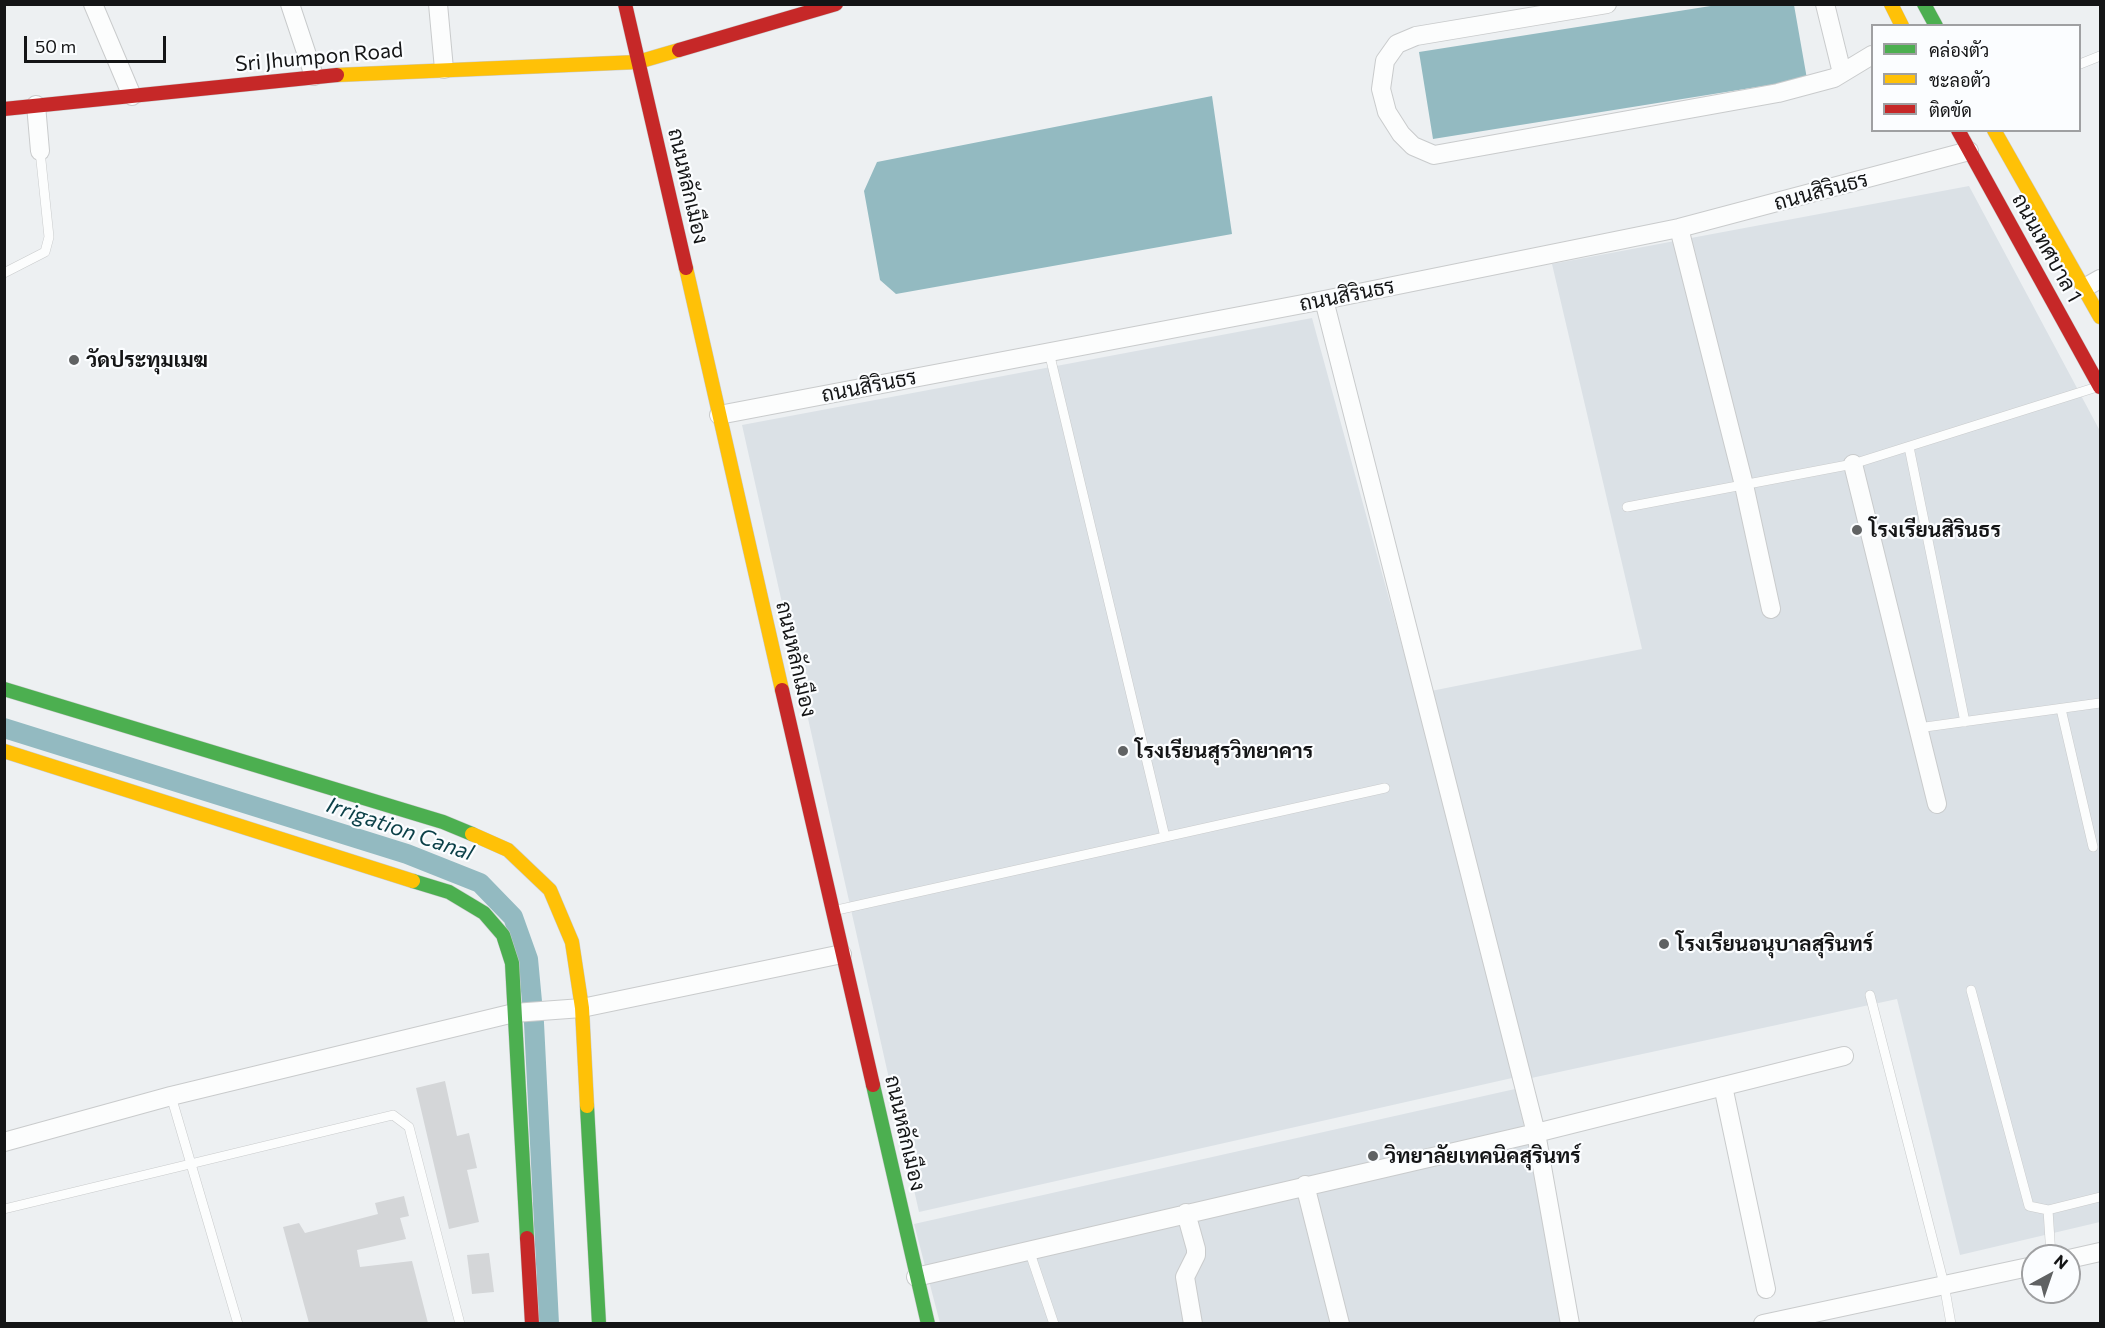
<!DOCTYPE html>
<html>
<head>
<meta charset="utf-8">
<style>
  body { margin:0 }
  #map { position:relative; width:2105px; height:1328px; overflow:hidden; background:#edf0f2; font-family:Commissioner,Sarabun,sans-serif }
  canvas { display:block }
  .frame { position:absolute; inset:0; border:6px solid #141516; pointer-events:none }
  .legend { position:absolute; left:1871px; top:24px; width:210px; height:108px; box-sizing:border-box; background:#fbfdff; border:2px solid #9fa0a2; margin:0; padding:8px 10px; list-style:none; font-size:18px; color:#141516 }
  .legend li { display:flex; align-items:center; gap:12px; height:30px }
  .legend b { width:30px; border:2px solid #9fa0a2 }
  .north { position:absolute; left:2021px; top:1244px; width:60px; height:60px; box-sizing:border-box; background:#fbfdff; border:2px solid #9fa0a2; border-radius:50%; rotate:40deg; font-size:16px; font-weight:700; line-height:24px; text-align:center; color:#141516 }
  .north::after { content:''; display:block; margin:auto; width:21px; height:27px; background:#606263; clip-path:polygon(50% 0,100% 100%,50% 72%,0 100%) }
  .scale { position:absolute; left:24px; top:36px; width:142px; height:27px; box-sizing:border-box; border:3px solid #141516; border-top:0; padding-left:8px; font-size:18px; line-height:21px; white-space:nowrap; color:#141516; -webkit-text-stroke:4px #fbfdff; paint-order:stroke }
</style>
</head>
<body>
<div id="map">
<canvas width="2105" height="1328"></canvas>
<div class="frame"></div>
<ul class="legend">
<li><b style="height:8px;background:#4caf50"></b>คล่องตัว</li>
<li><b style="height:8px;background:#ffc107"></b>ชะลอตัว</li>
<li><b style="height:8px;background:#c62828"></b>ติดขัด</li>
</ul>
<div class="north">N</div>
<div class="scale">50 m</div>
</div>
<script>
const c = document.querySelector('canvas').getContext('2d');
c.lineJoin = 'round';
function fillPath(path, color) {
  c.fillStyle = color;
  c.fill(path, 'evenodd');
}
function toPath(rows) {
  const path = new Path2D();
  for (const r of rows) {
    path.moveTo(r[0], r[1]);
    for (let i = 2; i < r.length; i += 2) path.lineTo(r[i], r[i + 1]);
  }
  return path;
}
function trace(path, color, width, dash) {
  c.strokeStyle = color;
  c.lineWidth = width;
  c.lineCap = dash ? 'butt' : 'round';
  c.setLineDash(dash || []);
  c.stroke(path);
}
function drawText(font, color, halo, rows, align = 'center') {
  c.font = font + ' Commissioner,Sarabun,sans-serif';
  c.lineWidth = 4.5;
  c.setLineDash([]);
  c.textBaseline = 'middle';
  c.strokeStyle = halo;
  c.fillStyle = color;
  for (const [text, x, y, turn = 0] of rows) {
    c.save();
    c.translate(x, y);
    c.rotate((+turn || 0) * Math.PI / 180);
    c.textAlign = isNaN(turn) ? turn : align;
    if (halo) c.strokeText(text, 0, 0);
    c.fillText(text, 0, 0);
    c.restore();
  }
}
const built = toPath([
  [1969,186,2100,431,2100,1222,1960,1255,1897,999,1522,1080,1521,1076,919,1212,742,425,1312,318,1519,1072,1426,692,1642,649,1552,264],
  [1515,1089,1573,1323,940,1323,914,1224]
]);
const water = toPath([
  [1717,5,1794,5,1807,79,1433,139,1419,52],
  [1212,96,1232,234,896,294,880,280,864,191,877,162]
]);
const canal = toPath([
  [4,728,407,854,480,883,513,917,528,959,534,1023,549,1324]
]);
const building = toPath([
  [445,1081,457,1136,469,1133,477,1168,467,1170,479,1222,449,1229,416,1088],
  [404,1196,409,1216,400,1218,406,1239,357,1250,360,1267,412,1261,428,1323,309,1323,283,1227,299,1223,305,1233,378,1214,375,1203],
  [489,1253,494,1292,472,1294,467,1255]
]);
const lane = toPath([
  [2080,64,2100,56],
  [4,273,45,252,49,237,40,151],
  [1049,352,1165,837],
  [1909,447,1965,722],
  [1627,507,1853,464,2097,387],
  [2061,709,2093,847],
  [1918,728,2100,703],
  [837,910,1385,788],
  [1971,990,2029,1206,2048,1210,2051,1256],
  [1870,995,1944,1284,1951,1324],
  [171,1096,238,1324],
  [4,1209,393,1115,409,1127,460,1324],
  [2048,1210,2100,1197],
  [1029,1250,1054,1324]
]);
const street = toPath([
  [93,4,132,96],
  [290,4,314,76],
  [438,4,444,69],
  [1607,4,1416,36,1397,44,1385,61,1381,89,1387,112,1401,134,1413,146,1434,155,1778,93,1834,78,1872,55],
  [1825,4,1842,73],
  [36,105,40,151],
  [1679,228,1744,485,1771,609],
  [2084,288,2100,279],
  [1324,300,1536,1133,1570,1324],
  [719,415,1324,300,1679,228,1969,151],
  [1853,464,1937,804],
  [1723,1086,1766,1289],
  [4,1142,171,1096,514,1013,582,1008,842,954],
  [1305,1185,1340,1324],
  [1186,1213,1196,1249,1196,1255,1185,1277,1193,1324],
  [2069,1259,2100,1252],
  [916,1277,1536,1133,1844,1056],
  [1763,1324,2033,1266]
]);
const fast = toPath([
  [1924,4,1936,26],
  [4,689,443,822,472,834],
  [413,881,449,892,484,913,503,935,512,963,527,1238],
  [873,1085,928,1324],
  [587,1106,599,1324]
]);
const slow = toPath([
  [1891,4,1902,26],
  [337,75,638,62,679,50],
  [1994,130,2100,317],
  [686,268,782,690],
  [4,751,413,881],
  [472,834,508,850,550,890,572,942,582,1008,587,1106]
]);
const jam = toPath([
  [625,4,686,268],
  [679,50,836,4],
  [4,109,337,75],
  [1958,130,2100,387],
  [782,690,873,1085],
  [527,1238,532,1324]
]);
const markers = [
  [74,360,6,"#606263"],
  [1857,530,6,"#606263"],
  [1123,751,6,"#606263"],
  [1664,944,6,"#606263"],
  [1373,1156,6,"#606263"]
];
const streetNames = [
  ["Sri Jhumpon Road",319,57,-5],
  ["ถนนหลักเมือง",688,186,77],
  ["ถนนสิรินธร",1821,191,-15],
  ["ถนนเทศบาล 1",2047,248,61],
  ["ถนนสิรินธร",1347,295,-11],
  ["ถนนสิรินธร",869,386,-11],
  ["ถนนหลักเมือง",796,659,77],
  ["ถนนหลักเมือง",905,1133,77]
];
const poiNames = [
  ["วัดประทุมเมฆ",86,360],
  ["โรงเรียนสิรินธร",1869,530],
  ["โรงเรียนสุรวิทยาคาร",1135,751],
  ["โรงเรียนอนุบาลสุรินทร์",1676,944],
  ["วิทยาลัยเทคนิคสุรินทร์",1385,1156]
];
const waterNames = [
  ["Irrigation Canal",400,829,19]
];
fillPath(built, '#dbe1e6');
fillPath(water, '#93bac1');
trace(canal, '#93bac1', 20);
fillPath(building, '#d4d6d8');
trace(lane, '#c9cbcc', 10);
trace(street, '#c9cbcc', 20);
trace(fast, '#c9cbcc', 15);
trace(slow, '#c9cbcc', 15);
trace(jam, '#c9cbcc', 15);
trace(lane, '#fcfdfd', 9);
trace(street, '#fcfdfd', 18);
trace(fast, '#4caf50', 14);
trace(slow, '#ffc107', 14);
trace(jam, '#c62828', 14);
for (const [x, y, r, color] of markers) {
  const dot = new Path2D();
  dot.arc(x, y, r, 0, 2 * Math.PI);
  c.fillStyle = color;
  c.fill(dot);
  trace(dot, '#fbfdff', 2);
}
drawText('21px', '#141516', '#fbfdff', streetNames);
drawText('bold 21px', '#141516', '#fbfdff', poiNames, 'left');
drawText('italic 22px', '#0a3f47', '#fbfdff', waterNames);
</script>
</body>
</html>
